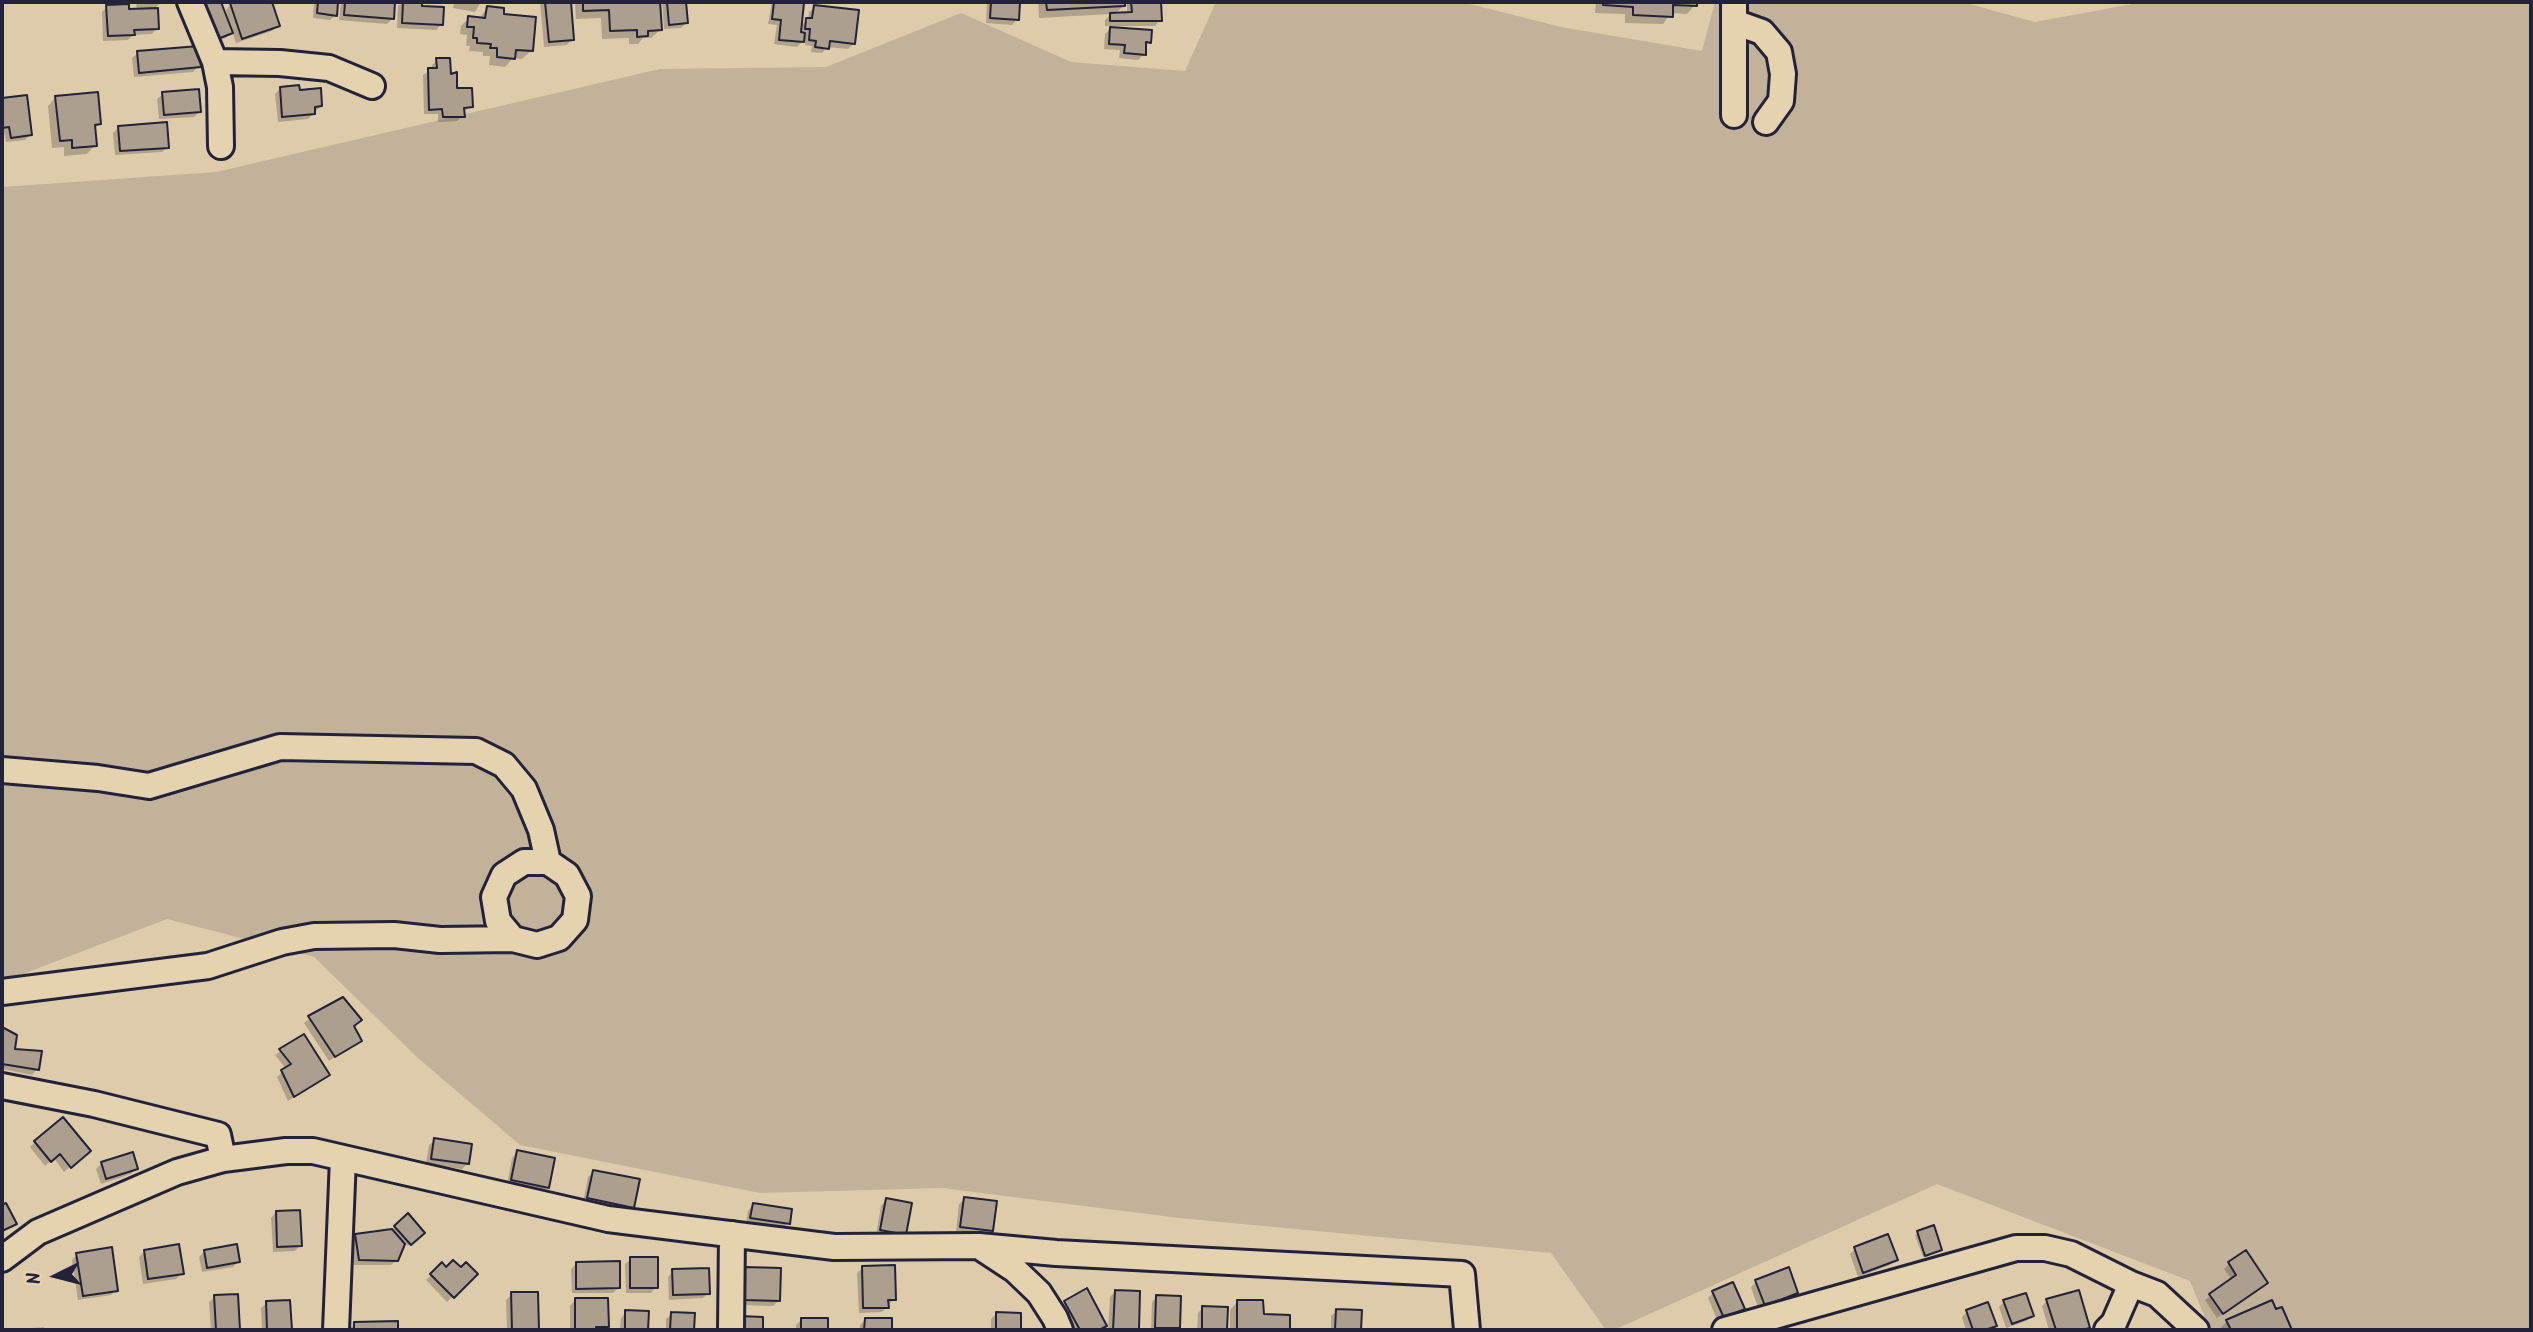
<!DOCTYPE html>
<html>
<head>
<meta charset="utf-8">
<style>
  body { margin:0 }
  #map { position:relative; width:2533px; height:1332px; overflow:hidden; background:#ddcbaa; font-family:Kalam,sans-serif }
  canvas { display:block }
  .frame { position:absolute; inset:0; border:4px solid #22223b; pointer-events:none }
  .north { position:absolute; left:21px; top:1241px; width:70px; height:70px; -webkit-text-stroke:5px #e5d2af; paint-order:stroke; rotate:264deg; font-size:19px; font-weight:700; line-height:28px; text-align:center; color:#22223b }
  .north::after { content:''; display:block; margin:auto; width:24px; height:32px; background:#22223b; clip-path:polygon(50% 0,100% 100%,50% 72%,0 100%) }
</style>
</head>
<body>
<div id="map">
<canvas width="2533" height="1332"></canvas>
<div class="frame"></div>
<div class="north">N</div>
</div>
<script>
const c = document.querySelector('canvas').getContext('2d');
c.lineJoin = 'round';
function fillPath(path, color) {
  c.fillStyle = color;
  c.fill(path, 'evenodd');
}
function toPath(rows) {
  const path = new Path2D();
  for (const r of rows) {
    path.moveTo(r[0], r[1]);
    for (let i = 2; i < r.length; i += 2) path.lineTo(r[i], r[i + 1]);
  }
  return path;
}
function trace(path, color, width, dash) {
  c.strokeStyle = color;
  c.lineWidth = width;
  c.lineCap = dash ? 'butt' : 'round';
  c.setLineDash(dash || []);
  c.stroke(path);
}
const green = toPath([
  [1216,2,1462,2,1561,27,1702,51,1715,2,1962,2,2035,22,2143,2,2531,2,2531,1330,2210,1330,2190,1281,1937,1184,1614,1330,1606,1330,1551,1253,1179,1218,942,1188,760,1193,520,1145,418,1058,314,957,167,919,2,982,2,187,216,172,660,69,826,67,961,13,1071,62,1185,71]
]);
const shadow = toPath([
  [136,2,161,2,153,10,157,28,152,34,133,35,128,40,103,41,102,12,107,7,137,10],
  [212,2,219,2,226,19,228,18,226,10,231,4,239,2,270,2,278,26,272,31,236,43,232,31,226,38,210,44,202,6],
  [314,2,336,2,335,15,330,20,313,18],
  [341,2,393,2,392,19,387,24,339,20],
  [403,2,421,2,420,8,441,25,436,30,397,28,398,6],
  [454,2,481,2,475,12,453,8],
  [540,2,569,2,572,39,567,45,544,47],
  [575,2,659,2,660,30,651,38,643,38,638,44,629,44,629,38,602,39,601,18,576,19],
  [662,2,685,2,686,23,681,28,664,29],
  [772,2,795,2,799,27,808,20,809,12,815,7,853,44,848,49,827,47,822,53,811,52,812,46,805,45,805,39,797,47,774,44,777,25,768,24],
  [987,2,1018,2,1017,19,1012,25,986,23],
  [1038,2,1123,2,1124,5,1115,14,1127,14,1127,2,1168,2,1160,4,1160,20,1155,26,1105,26,1105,20,1111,14,1039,18],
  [1596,2,1695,2,1695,5,1687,14,1671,13,1663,24,1625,23,1625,14,1595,13],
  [487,8,502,15,531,51,522,59,513,58,505,67,489,65,490,56,483,56,483,52,469,51,470,46,466,46,467,35,460,34,461,26,469,18,479,19],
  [1110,29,1149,42,1144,47,1144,54,1138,60,1119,58,1120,50,1104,49,1105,34],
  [138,53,199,66,193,72,134,77,132,58],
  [437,60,449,76,455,90,471,107,463,112,463,116,457,121,438,122,438,114,424,114,423,75,432,70,432,65],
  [280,89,321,106,308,119,278,122,275,94],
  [163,94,200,111,194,117,159,119,157,99],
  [26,97,30,135,25,140,6,142,4,131,2,132,2,100],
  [56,97,99,124,94,129,95,145,87,154,64,156,64,147,52,148,48,106],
  [119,127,167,147,162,152,115,155,113,133],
  [310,1018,352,1027,359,1041,329,1061,304,1023],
  [2,1029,13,1051,37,1069,32,1075,2,1069],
  [303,1036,328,1075,288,1101,277,1077,286,1069,275,1055],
  [435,1140,467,1164,462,1169,426,1164,429,1145],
  [35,1142,83,1156,64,1172,54,1158,45,1166,30,1147],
  [517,1152,548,1187,542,1192,507,1185,512,1158],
  [132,1154,136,1169,131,1174,101,1184,96,1169,101,1164],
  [594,1172,632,1207,627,1212,583,1203,588,1177],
  [965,1199,992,1231,986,1236,956,1232,959,1204],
  [886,1200,905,1234,899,1239,876,1235,881,1206],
  [753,1205,788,1223,783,1228,746,1223,748,1211],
  [276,1212,300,1246,295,1251,273,1252,271,1218],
  [408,1216,423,1233,408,1246,404,1242,397,1260,391,1265,354,1265,350,1241,356,1236,395,1231,393,1229],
  [1918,1233,1940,1250,1923,1257,1915,1235],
  [1855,1249,1895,1260,1890,1265,1858,1277,1850,1254],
  [145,1251,182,1273,176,1279,143,1284,139,1257],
  [205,1251,238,1262,233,1267,202,1272,199,1257],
  [77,1255,116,1290,111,1295,78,1300,72,1260],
  [631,1259,656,1287,651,1293,626,1293,625,1264],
  [577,1263,619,1287,613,1293,572,1293,571,1269],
  [2229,1264,2260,1288,2217,1318,2205,1300,2232,1280,2224,1269],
  [442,1265,446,1269,460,1270,475,1274,447,1302,426,1280],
  [863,1268,894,1299,882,1312,859,1313,857,1273],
  [746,1269,779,1300,773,1306,739,1305,740,1274],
  [673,1271,708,1293,703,1298,669,1300,668,1277],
  [1756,1282,1796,1293,1791,1298,1759,1310,1751,1287],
  [1115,1292,1138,1292,1137,1330,1108,1330,1110,1297],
  [536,1293,537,1330,507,1330,506,1300,512,1294],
  [1713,1293,1743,1309,1737,1314,1718,1322,1708,1298],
  [237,1296,238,1330,211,1330,209,1302,215,1297],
  [1157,1297,1179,1328,1176,1330,1151,1330,1152,1302],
  [575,1300,607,1326,603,1330,570,1330,570,1306],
  [1238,1301,1262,1316,1288,1316,1288,1330,1230,1330,1230,1310],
  [2047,1301,2088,1327,2085,1330,2049,1330,2042,1306],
  [289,1302,290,1330,262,1330,261,1308,267,1303],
  [1065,1302,1105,1326,1100,1330,1073,1330,1060,1307],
  [2004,1302,2032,1316,2026,1321,2006,1328,1999,1307],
  [1203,1308,1226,1308,1225,1330,1197,1330,1198,1313],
  [2281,1309,2290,1330,2219,1330,2227,1321],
  [1337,1310,1360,1312,1359,1330,1331,1330,1331,1316],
  [626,1312,647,1313,647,1330,620,1330,621,1318],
  [1967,1312,1995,1326,1990,1330,1966,1330,1962,1317],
  [672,1314,693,1314,693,1330,666,1330,666,1319],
  [996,1314,1020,1315,1019,1330,991,1330,991,1319],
  [802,1319,826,1320,826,1330,796,1330,796,1325],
  [865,1320,890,1320,890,1330,860,1330,860,1325],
  [396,1323,396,1330,349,1330,354,1324],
  [44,1327,45,1330,19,1330,20,1329],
  [1422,1328,1438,1329,1438,1330,1420,1330]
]);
const building = toPath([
  [207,2,221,2,233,33,215,40,201,4,207,2],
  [234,2,272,2,280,26,242,39,230,3,234,2],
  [318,2,338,2,337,16,317,13,318,2],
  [345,2,395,2,394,19,344,15,345,2],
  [403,2,422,2,422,6,444,7,443,25,402,23,403,2],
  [545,2,571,2,574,40,549,42,545,2],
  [583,2,660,2,662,30,648,31,648,36,637,37,637,30,610,31,609,10,583,11,583,2],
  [667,2,686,2,688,23,669,25,667,2],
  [774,2,804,3,801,32,805,33,804,42,779,40,781,20,772,19,774,2],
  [991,2,1020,2,1019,20,990,18,991,2],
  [1046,2,1125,2,1125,6,1047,10,1046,2],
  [1131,2,1161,2,1162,21,1110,21,1110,13,1132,12,1131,2],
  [1603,2,1697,2,1697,6,1673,5,1673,17,1633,15,1633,7,1603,5,1603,2],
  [129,4,129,9,158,8,159,29,134,30,135,35,108,36,106,5,129,4],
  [814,5,859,10,855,44,830,41,829,49,815,47,816,41,809,40,810,29,805,29,806,18,812,18,814,5],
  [487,6,504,8,504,14,536,17,533,51,516,50,515,59,497,57,497,48,490,48,491,44,477,43,477,38,473,38,474,27,467,27,468,16,485,18,487,6],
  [1110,27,1152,30,1151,43,1146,42,1146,55,1124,53,1125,45,1109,44,1110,27],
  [199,46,201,67,139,73,137,51,199,46],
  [436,58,450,58,451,74,457,72,457,88,472,88,473,107,464,108,465,117,443,117,442,109,429,110,428,68,437,68,436,58],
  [299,85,300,90,321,88,322,106,315,107,315,114,282,117,280,87,299,85],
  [199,89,201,112,164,115,162,92,199,89],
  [98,92,101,124,95,125,97,146,72,148,72,140,60,141,55,96,98,92],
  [27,95,32,135,11,138,9,127,2,128,2,98,27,95],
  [167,122,169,148,120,151,118,126,167,122],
  [343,997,362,1020,354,1026,362,1041,335,1057,308,1016,343,997],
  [2,1027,17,1035,15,1049,42,1051,39,1070,2,1064,2,1027],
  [304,1034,330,1075,294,1097,281,1070,291,1064,279,1049,304,1034],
  [63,1117,91,1151,71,1168,60,1154,51,1162,34,1141,63,1117],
  [434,1138,472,1144,469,1164,431,1159,434,1138],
  [517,1150,555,1158,549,1188,511,1180,517,1150],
  [133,1152,138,1169,106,1179,101,1162,133,1152],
  [593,1170,640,1179,634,1208,587,1198,593,1170],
  [964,1197,997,1201,993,1231,960,1227,964,1197],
  [886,1198,912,1203,906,1235,880,1230,886,1198],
  [6,1203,17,1224,2,1231,2,1205,6,1203],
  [753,1203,792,1209,790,1224,750,1218,753,1203],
  [300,1210,302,1246,277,1247,276,1211,300,1210],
  [408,1213,425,1233,411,1245,394,1226,408,1213],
  [1934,1225,1942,1250,1925,1256,1917,1231,1934,1225],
  [392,1229,405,1244,398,1261,359,1260,355,1234,392,1229],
  [1888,1234,1898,1260,1863,1273,1854,1247,1888,1234],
  [179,1244,184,1274,148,1279,144,1250,179,1244],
  [237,1244,240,1262,207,1268,204,1250,237,1244],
  [112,1247,118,1291,83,1296,76,1253,112,1247],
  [2246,1250,2268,1283,2223,1314,2209,1294,2236,1275,2228,1262,2246,1250],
  [630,1257,658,1257,658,1288,630,1288,630,1257],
  [453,1260,461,1267,466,1262,478,1274,454,1298,430,1274,442,1262,446,1267,453,1260],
  [620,1261,620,1288,576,1289,576,1262,620,1261],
  [895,1265,896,1300,888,1300,889,1308,863,1308,862,1266,895,1265],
  [745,1267,781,1268,780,1301,744,1300,745,1267],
  [1789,1267,1798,1293,1765,1306,1755,1280,1789,1267],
  [709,1268,710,1294,673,1295,672,1269,709,1268],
  [1733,1282,1745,1309,1724,1318,1712,1291,1733,1282],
  [1087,1288,1107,1326,1099,1330,1080,1330,1064,1301,1087,1288],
  [1115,1290,1140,1291,1139,1330,1113,1330,1115,1290],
  [2079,1290,2090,1328,2081,1330,2056,1330,2046,1299,2079,1290],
  [511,1292,538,1292,539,1330,512,1330,511,1292],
  [2026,1293,2034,1316,2012,1324,2003,1300,2026,1293],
  [238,1294,240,1330,216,1330,214,1295,238,1294],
  [1156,1295,1181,1296,1180,1328,1155,1328,1156,1295],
  [575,1298,608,1298,609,1327,596,1327,596,1330,575,1330,575,1298],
  [290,1300,292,1330,267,1330,266,1301,290,1300],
  [1237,1300,1263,1300,1264,1314,1290,1315,1290,1330,1237,1330,1237,1300],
  [2272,1300,2276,1309,2282,1307,2292,1330,2231,1330,2226,1320,2272,1300],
  [1988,1302,1997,1326,1985,1330,1973,1330,1966,1310,1988,1302],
  [1202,1306,1228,1307,1227,1330,1202,1330,1202,1306],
  [1336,1309,1362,1310,1361,1330,1335,1330,1336,1309],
  [625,1310,649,1311,648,1330,625,1330,625,1310],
  [671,1312,695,1313,694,1330,670,1330,671,1312],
  [996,1312,1021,1313,1021,1330,996,1330,996,1312],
  [739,1316,763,1317,763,1330,739,1330,739,1316],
  [801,1318,828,1318,828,1330,801,1330,801,1318],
  [865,1318,892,1318,892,1330,864,1330,865,1318],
  [398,1321,398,1330,410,1330,354,1330,354,1322,398,1321]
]);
const minor = toPath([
  [190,2,215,62,220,87,221,146],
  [1734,2,1734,115],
  [1734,22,1762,32,1779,52,1783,74,1781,101,1766,122],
  [215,62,280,63,329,68,372,86],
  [2,770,98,778,149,786,280,747,476,751,504,765,524,789,541,830,548,862],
  [2,992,208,966,282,942,314,936,394,935,440,940,513,939,537,945,559,938,575,920,578,896,567,875,548,862,524,862,504,875,494,897,498,921,513,939],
  [2,1086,94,1104,218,1135,223,1159],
  [983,1249,1015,1270,1039,1293,1055,1318,1060,1330],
  [2,1259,38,1232,177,1172,223,1159,286,1151,313,1151,608,1219,834,1247,979,1246,1056,1253,1462,1274,1467,1330],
  [336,1330,343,1158],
  [731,1330,732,1234],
  [1725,1330,2016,1248,2045,1248,2071,1254,2131,1284,2157,1294,2196,1330],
  [2107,1330,2114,1323,2131,1284]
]);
fillPath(green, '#c2b29a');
fillPath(shadow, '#0003');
fillPath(building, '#ac9f8d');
trace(building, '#22223b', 2);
trace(minor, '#22223b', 30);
trace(minor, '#e5d2af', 24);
</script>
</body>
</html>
